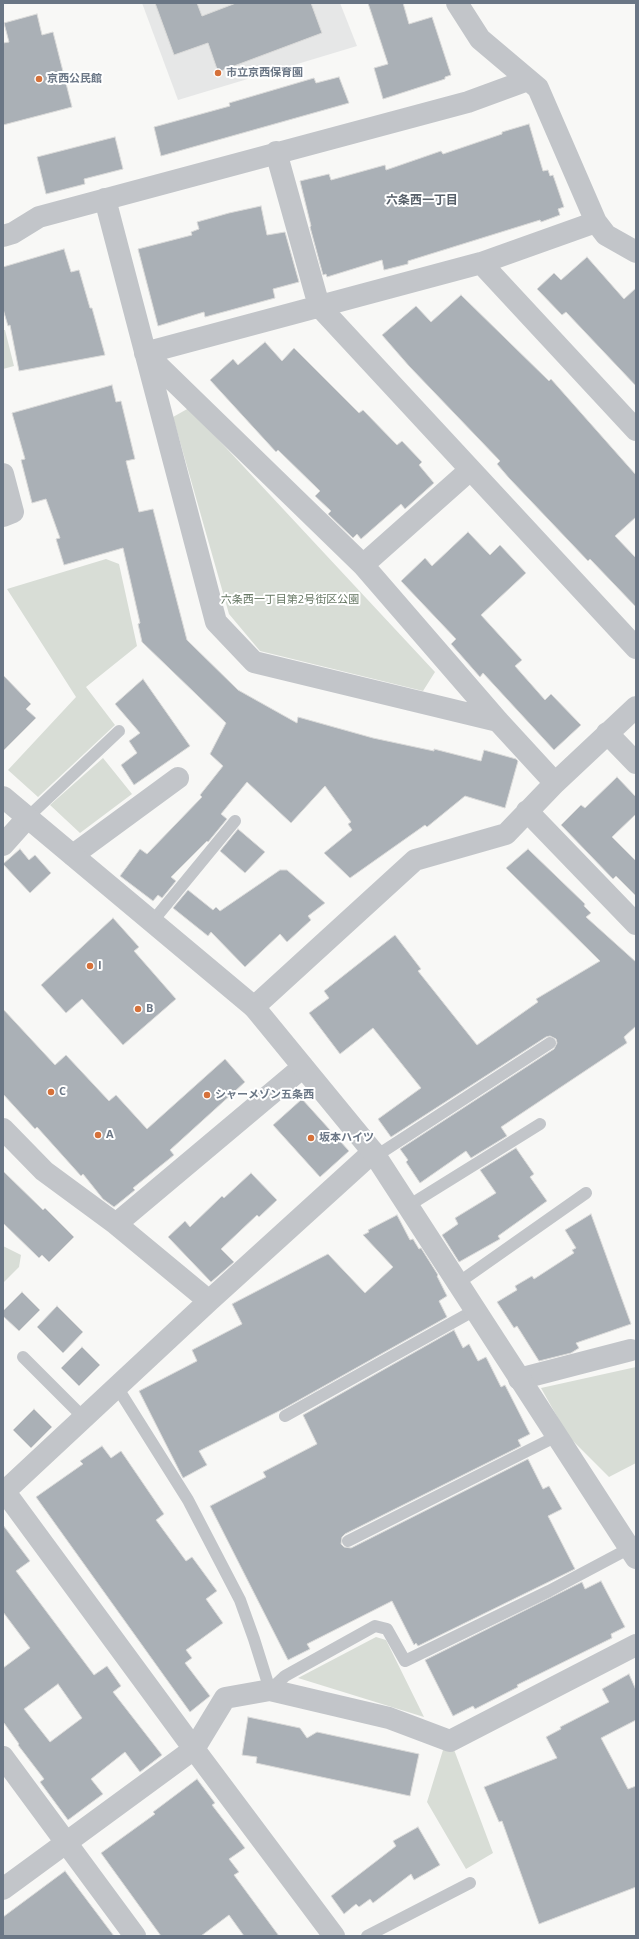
<!DOCTYPE html>
<html>
<head>
<meta charset="utf-8">
<style>
  body { margin:0 }
  #map { position:relative; width:639px; height:1939px; overflow:hidden; background:#f8f8f6; font-family:"Open Sans",sans-serif }
  canvas { display:block }
  .frame { position:absolute; inset:0; border:4px solid #6a7685; pointer-events:none }
</style>
</head>
<body>
<div id="map">
<canvas width="639" height="1939"></canvas>
<div class="frame"></div>
</div>
<script>
const c = document.querySelector('canvas').getContext('2d');
c.lineJoin = 'round';
function fillPath(path, color) {
  c.fillStyle = color;
  c.fill(path, 'evenodd');
}
function toPath(rows) {
  const path = new Path2D();
  for (const r of rows) {
    path.moveTo(r[0], r[1]);
    for (let i = 2; i < r.length; i += 2) path.lineTo(r[i], r[i + 1]);
  }
  return path;
}
function trace(path, color, width, dash) {
  c.strokeStyle = color;
  c.lineWidth = width;
  c.lineCap = dash ? 'butt' : 'round';
  c.setLineDash(dash || []);
  c.stroke(path);
}
function drawText(font, color, halo, rows, align = 'center') {
  c.font = font + ' "Open Sans","Noto Sans JP",sans-serif';
  c.lineWidth = 4;
  c.setLineDash([]);
  c.textBaseline = 'middle';
  c.strokeStyle = halo;
  c.fillStyle = color;
  for (const [text, x, y, turn = 0] of rows) {
    c.save();
    c.translate(x, y);
    c.rotate((+turn || 0) * Math.PI / 180);
    c.textAlign = isNaN(turn) ? turn : align;
    if (halo) c.strokeText(text, 0, 0);
    c.fillText(text, 0, 0);
    c.restore();
  }
}
const built = toPath([
  [142,3,340,3,357,46,178,100]
]);
const green = toPath([
  [3,330,5,330,14,366,3,369],
  [189,408,435,672,423,691,260,651,229,614,173,417],
  [106,559,119,564,137,646,86,687,115,725,38,797,8,770,76,697,7,589],
  [103,758,132,794,80,833,50,805],
  [3,1246,21,1255,19,1267,3,1283],
  [636,1367,636,1463,609,1477,568,1436,541,1388],
  [376,1637,386,1640,424,1717,298,1678],
  [453,1747,493,1853,466,1869,427,1802,443,1750]
]);
const building = toPath([
  [155,3,197,3,202,16,236,3,311,3,322,33,218,72,208,43,174,55,155,3],
  [368,3,403,3,409,24,432,17,451,75,445,77,445,79,383,99,374,68,388,64,368,3],
  [37,14,42,35,53,32,72,107,3,125,3,43,9,42,4,23,37,14],
  [339,77,349,103,161,156,154,127,230,106,229,103,314,78,316,83,339,77],
  [529,124,543,171,548,170,550,176,553,175,564,207,558,209,560,215,541,222,540,220,408,261,408,264,384,270,382,260,327,277,326,274,323,275,310,227,311,226,300,181,329,174,331,180,385,165,386,170,441,151,443,154,502,134,502,132,529,124],
  [115,137,123,169,84,179,85,184,46,194,37,157,115,137],
  [261,206,267,235,285,232,299,282,273,289,275,298,205,317,204,312,158,326,138,249,192,235,191,232,199,229,197,222,229,213,261,206],
  [64,249,71,272,79,270,90,308,92,308,105,355,19,371,10,325,8,326,3,309,3,267,64,249],
  [587,257,624,299,636,288,636,386,566,312,562,315,537,289,554,273,561,280,587,257],
  [461,295,549,381,551,379,636,475,636,517,615,536,636,558,636,607,590,559,588,561,509,478,497,464,500,461,409,366,382,335,416,306,431,322,461,295],
  [265,342,282,361,294,348,359,413,363,410,397,445,402,441,422,462,419,465,434,483,405,509,401,504,361,539,357,534,353,538,328,514,331,511,315,496,320,491,278,450,276,452,210,380,233,359,238,365,265,342],
  [112,385,116,402,121,401,135,459,126,461,139,512,153,509,187,640,238,690,297,723,298,717,373,738,434,751,434,749,481,761,484,750,516,759,518,761,505,808,465,796,427,827,425,825,350,878,324,853,352,830,348,824,351,822,325,786,291,823,247,782,221,814,227,819,208,842,207,841,171,877,176,881,162,898,158,895,153,901,120,876,140,849,147,854,202,797,200,795,223,766,210,754,226,723,142,642,138,624,140,623,123,548,64,565,56,539,60,538,46,499,32,503,21,460,25,459,12,413,112,385],
  [468,532,490,555,500,545,526,573,481,615,522,660,515,666,545,700,551,694,581,725,554,750,483,673,480,677,451,644,456,639,401,581,425,558,432,566,468,532],
  [3,675,31,704,26,709,36,718,3,751,3,675],
  [143,679,190,746,134,785,121,765,137,753,129,741,140,733,115,704,143,679],
  [617,777,636,797,636,814,612,837,636,861,636,896,616,876,613,879,561,825,581,805,585,808,617,777],
  [238,829,265,852,245,873,220,851,238,829],
  [20,849,29,860,35,855,51,873,30,893,3,864,20,849],
  [528,849,585,904,584,906,591,913,586,917,636,962,636,1026,624,1037,627,1043,501,1127,507,1136,471,1158,466,1151,420,1183,406,1162,408,1160,400,1149,554,1049,557,1043,556,1039,550,1036,546,1037,391,1137,378,1119,421,1088,373,1028,340,1054,309,1013,329,998,324,991,395,935,421,969,418,971,477,1045,538,1002,536,999,600,961,506,868,528,849],
  [280,870,287,870,325,903,308,916,311,920,287,942,280,934,245,967,211,932,208,936,173,908,188,890,213,910,216,907,220,911,280,870],
  [113,918,139,947,134,951,176,999,123,1045,82,999,66,1013,41,985,113,918],
  [3,1009,55,1065,66,1055,109,1101,116,1095,147,1129,225,1059,245,1082,170,1150,174,1155,133,1188,135,1190,114,1207,103,1199,83,1174,81,1176,37,1127,35,1129,3,1094,3,1009],
  [302,1099,349,1151,320,1177,273,1125,302,1099],
  [516,1148,534,1174,530,1177,547,1201,498,1236,500,1239,459,1262,442,1235,458,1224,455,1218,496,1193,480,1170,516,1148],
  [3,1171,43,1210,45,1208,74,1237,49,1262,42,1255,39,1258,3,1223,3,1171],
  [251,1173,277,1200,259,1217,257,1215,221,1249,234,1262,211,1282,168,1237,185,1221,190,1227,222,1196,224,1198,251,1173],
  [591,1214,631,1324,576,1343,579,1348,571,1353,539,1361,517,1326,514,1328,497,1302,517,1290,515,1286,532,1276,534,1279,574,1253,572,1250,576,1248,565,1230,591,1214],
  [397,1215,410,1240,413,1239,419,1249,421,1248,438,1275,437,1276,447,1296,439,1301,447,1317,283,1409,199,1451,207,1465,183,1478,139,1391,197,1361,192,1350,242,1324,232,1304,328,1254,365,1293,393,1267,363,1235,369,1232,368,1230,397,1215],
  [22,1292,40,1310,19,1331,3,1316,3,1311,22,1292],
  [57,1306,83,1332,63,1353,37,1327,57,1306],
  [454,1330,463,1348,469,1344,478,1361,486,1357,501,1387,505,1385,530,1434,518,1440,521,1446,345,1534,342,1537,341,1544,344,1547,351,1548,528,1459,543,1489,549,1486,562,1509,548,1516,575,1569,418,1646,416,1643,414,1645,392,1601,307,1644,310,1649,288,1660,210,1506,266,1477,263,1472,317,1444,303,1415,454,1330],
  [82,1347,100,1365,79,1386,61,1368,82,1347],
  [34,1409,52,1427,31,1448,13,1430,34,1409],
  [102,1446,111,1458,121,1451,164,1514,156,1520,186,1561,192,1557,217,1591,206,1599,223,1623,186,1650,192,1658,185,1663,210,1696,190,1712,36,1497,83,1464,80,1461,102,1446],
  [3,1525,30,1561,16,1571,94,1675,107,1666,121,1686,113,1692,162,1755,140,1772,125,1752,91,1779,103,1794,68,1820,40,1782,44,1779,18,1745,19,1744,4,1723,3,1724,3,1668,30,1648,3,1612,3,1525],
  [58,1684,82,1718,50,1742,24,1709,58,1684],
  [601,1581,625,1627,611,1634,612,1638,517,1685,518,1687,475,1709,473,1706,453,1716,425,1660,582,1582,585,1589,601,1581],
  [629,1674,636,1690,636,1720,601,1738,628,1789,636,1786,636,1887,539,1924,502,1821,499,1822,484,1787,557,1758,546,1737,561,1729,560,1727,609,1702,602,1689,629,1674],
  [248,1717,300,1728,307,1738,317,1732,419,1754,410,1796,256,1763,257,1757,242,1755,248,1717],
  [197,1779,215,1803,212,1805,245,1848,229,1859,239,1872,234,1875,279,1936,244,1936,229,1915,201,1936,161,1936,101,1853,155,1814,153,1812,197,1779],
  [418,1827,440,1865,414,1880,411,1874,373,1903,370,1899,359,1907,356,1904,344,1914,331,1896,396,1846,393,1841,418,1827],
  [65,1871,114,1936,3,1936,3,1917,65,1871]
]);
const service = toPath([
  [28,817,119,731],
  [152,922,235,821],
  [376,1156,550,1043],
  [408,1206,540,1124],
  [458,1283,586,1193],
  [23,1357,84,1418],
  [117,1387,188,1500,240,1600,254,1639,270,1690,285,1676,375,1626,387,1629,405,1661,549,1591,630,1548],
  [285,1416,475,1310],
  [348,1541,557,1436],
  [367,1936,470,1883]
]);
const minor = toPath([
  [457,3,480,39,538,88,596,222,606,235,636,252],
  [276,152,319,306,636,648],
  [105,199,216,622,254,662,498,721],
  [3,236,13,233,39,217,468,102,528,80],
  [481,263,636,430],
  [145,353,363,565,498,721,555,783],
  [145,353,481,263,596,222],
  [3,474,13,512,3,516],
  [363,565,470,470],
  [607,733,636,763],
  [527,811,636,924],
  [3,845,28,817],
  [73,855,178,778],
  [254,1007,415,860,506,834,555,783,636,707],
  [3,1129,44,1171,116,1224,303,1067],
  [116,1224,209,1301],
  [519,1379,631,1350],
  [5,1492,194,1749,334,1936],
  [3,1493,209,1301,373,1152],
  [3,1757,135,1936],
  [3,1889,194,1749,225,1698,270,1690,389,1718,450,1741,636,1645]
]);
const tertiary = toPath([
  [3,797,254,1007,373,1152,636,1558]
]);
const markers = [
  [218,73,4,"#d5713a"],
  [39,79,4,"#d5713a"],
  [90,966,4,"#d5713a"],
  [138,1009,4,"#d5713a"],
  [51,1092,4,"#d5713a"],
  [207,1095,4,"#d5713a"],
  [98,1135,4,"#d5713a"],
  [311,1138,4,"#d5713a"]
];
const poiNames = [
  ["市立京西保育園",226,73],
  ["京西公民館",47,79],
  ["I",98,966],
  ["B",146,1009],
  ["C",59,1092],
  ["シャーメゾン五条西",215,1095],
  ["A",106,1135],
  ["坂本ハイツ",319,1138]
];
const parkNames = [
  ["六条西一丁目第2号街区公園",290,600]
];
const neighbourhoodNames = [
  ["六条西一丁目",422,201]
];
fillPath(built, '#e6e7e7');
fillPath(green, '#d8ddd6');
fillPath(building, '#aab0b6');
trace(building, '#dadad9', 1);
trace(service, '#c2c5c9', 12);
trace(minor, '#c2c5c9', 22);
trace(tertiary, '#c2c5c9', 22);
for (const [x, y, r, color] of markers) {
  const dot = new Path2D();
  dot.arc(x, y, r, 0, 2 * Math.PI);
  c.fillStyle = color;
  c.fill(dot);
  trace(dot, '#fff', 1.5);
}
drawText('bold 11px', '#6a7685', '#fff', poiNames, 'left');
drawText('11px', '#667764', '#fff', parkNames);
drawText('bold 12px', '#57606a', '#fff', neighbourhoodNames);
</script>
</body>
</html>
